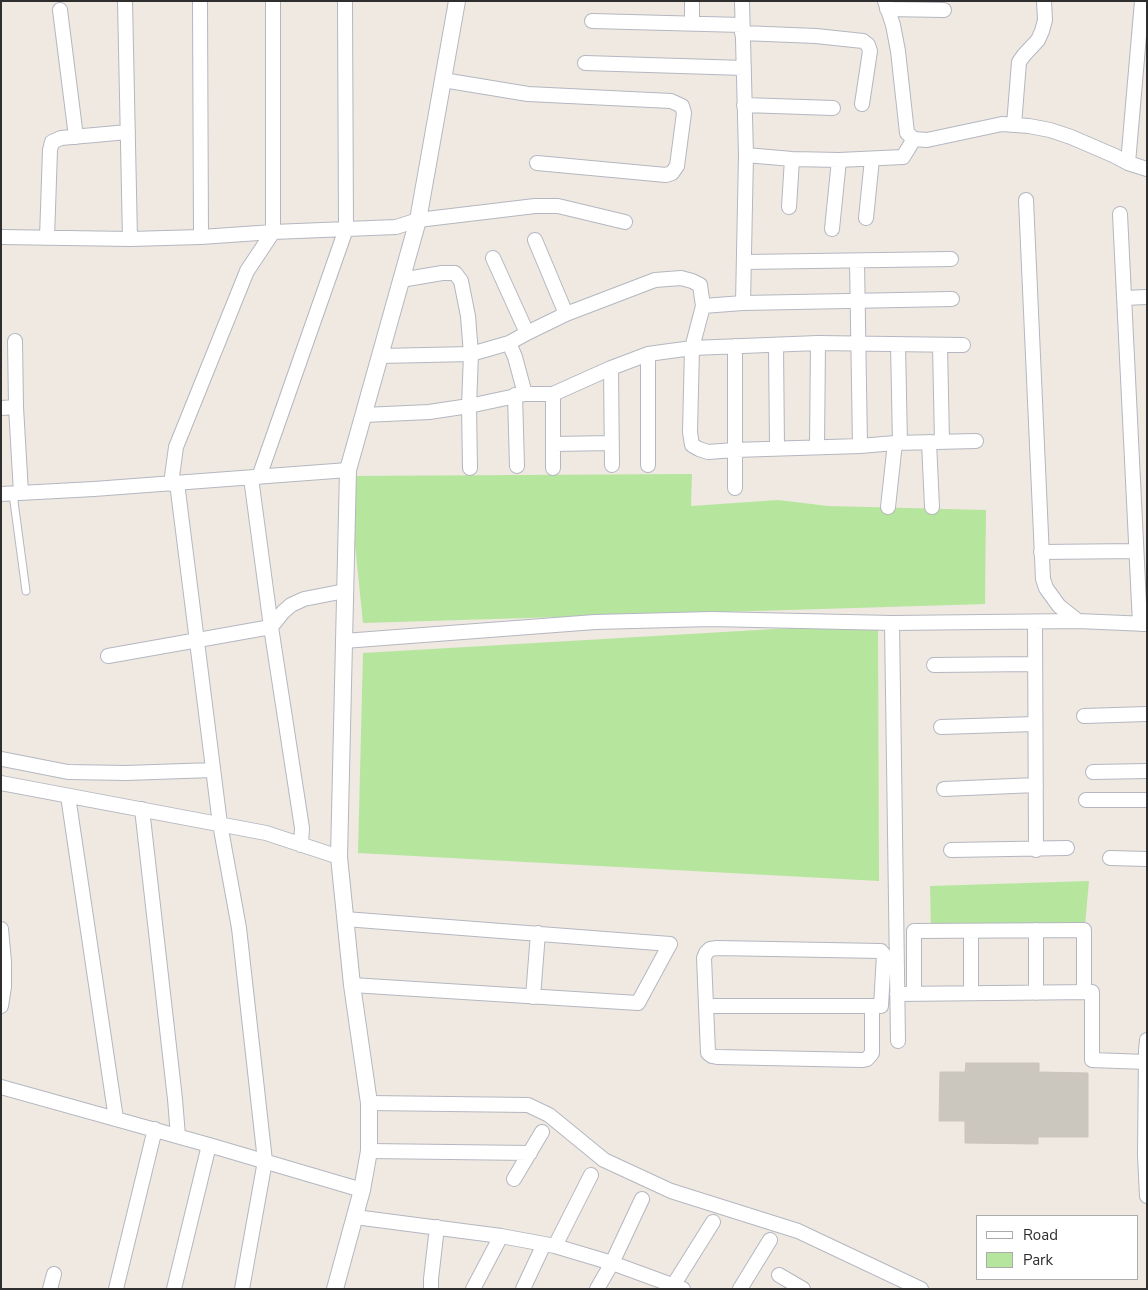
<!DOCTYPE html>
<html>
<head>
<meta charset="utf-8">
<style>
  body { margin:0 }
  #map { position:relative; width:1148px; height:1290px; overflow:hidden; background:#efe9e1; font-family:"Nunito Sans",sans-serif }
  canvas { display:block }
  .frame { position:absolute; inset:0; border:2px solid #2e2e2e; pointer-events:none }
  .legend { position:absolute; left:976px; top:1215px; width:162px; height:65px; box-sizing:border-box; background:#fff; border:1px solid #ababab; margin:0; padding:6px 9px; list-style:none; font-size:15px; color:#2e2e2e }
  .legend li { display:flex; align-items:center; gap:10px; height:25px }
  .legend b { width:25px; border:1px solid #ababab }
</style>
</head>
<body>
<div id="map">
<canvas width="1148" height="1290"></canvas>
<div class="frame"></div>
<ul class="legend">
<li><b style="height:6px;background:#fff"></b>Road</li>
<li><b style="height:14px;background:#b6e59e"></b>Park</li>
</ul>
</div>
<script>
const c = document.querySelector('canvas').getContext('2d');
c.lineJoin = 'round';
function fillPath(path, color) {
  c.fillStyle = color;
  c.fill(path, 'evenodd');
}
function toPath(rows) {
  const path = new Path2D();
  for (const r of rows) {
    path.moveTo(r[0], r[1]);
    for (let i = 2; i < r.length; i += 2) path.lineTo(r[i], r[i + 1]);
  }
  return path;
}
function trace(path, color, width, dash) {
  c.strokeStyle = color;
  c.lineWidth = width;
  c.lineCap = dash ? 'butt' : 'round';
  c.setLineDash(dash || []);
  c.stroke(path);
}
const green = toPath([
  [692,474,691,506,778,500,828,506,986,510,985,604,363,623,348,476],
  [878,623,879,881,358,853,363,653],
  [1089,881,1085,925,931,935,930,886]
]);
const building = toPath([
  [966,1063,1039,1063,1039,1072,1088,1073,1088,1137,1038,1137,1038,1144,965,1143,965,1121,939,1121,940,1072,965,1072,966,1063]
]);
const service = toPath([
  [13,494,26,591]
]);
const minor = toPath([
  [125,1,130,239],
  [200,1,201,237],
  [742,1,746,155,743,303],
  [885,1,893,25,898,51,907,133,914,139,927,140,1002,124,1029,126,1050,130,1071,137,1115,156,1128,163,1147,169],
  [887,9,944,10],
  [60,10,76,137],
  [592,21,742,25],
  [692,23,692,1],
  [742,33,816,36,863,41,868,45,870,51,862,104],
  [585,63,744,68],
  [443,80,528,94,671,101,682,106,684,113,677,166,672,173,666,175,537,163],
  [744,105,833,108],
  [1014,125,1019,62,1024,55,1038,40,1042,31,1045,20,1044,1],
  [746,155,792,159,839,160,903,157,914,139],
  [1128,163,1142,1],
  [1026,200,1043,579,1046,588,1059,606,1078,621],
  [789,207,792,159],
  [1120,214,1140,624],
  [866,218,872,159],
  [832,229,839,160],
  [1,237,130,239,201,237,273,232,396,227,418,220,535,206,558,206,625,222],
  [47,238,50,150,52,142,61,138,128,132],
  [535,240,566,314],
  [493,258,527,333],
  [857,261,860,446],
  [744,262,951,259],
  [401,280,442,273,455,273,461,281,468,316,471,354,469,406,470,468],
  [1124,298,1147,297],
  [952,299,743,303,703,306,692,348,690,432,692,445,699,449,708,452,735,450,860,446,895,443,976,441],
  [15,341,16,407,21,493],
  [509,343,527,333,566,314,655,280,681,278,692,281,700,285,703,306],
  [776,345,777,448],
  [898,345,900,443],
  [940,345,942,442],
  [648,354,648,465],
  [380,356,471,354,509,343,515,357,525,394,553,394,611,368,648,354,692,348,818,343,963,345],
  [611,368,612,465],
  [515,395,517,466],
  [1,408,16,407],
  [364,415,429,412,469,406,525,394],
  [929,442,932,507],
  [553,444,612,443],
  [817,447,818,343],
  [553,468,553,394],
  [259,477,346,229,345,1],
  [251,478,271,627,302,828,301,845],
  [177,483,220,824,239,928,265,1161,242,1289],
  [171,484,176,447,247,271,273,232,273,1],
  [735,488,735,346],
  [1,494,94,489,348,470],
  [888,507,895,443],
  [1041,552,1136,551],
  [1035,622,1036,850],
  [892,623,898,1041],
  [344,641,595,622,711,619,892,623,1078,621,1147,624],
  [108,656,271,627,283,612,291,605,304,599,345,591],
  [934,665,1035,664],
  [1084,716,1147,714],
  [941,727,1035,724],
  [2,759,68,772,126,773,213,770],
  [1093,772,1147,771],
  [1,783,266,833,339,857],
  [944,789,1036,785],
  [68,796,116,1119],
  [1086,800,1147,800],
  [142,809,175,1099,178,1136],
  [951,850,1067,848],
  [1110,858,1147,859],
  [345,919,670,944,638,1003,352,985],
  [1,929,4,962,4,987,1,1006],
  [1036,930,1036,993],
  [971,931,971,993],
  [897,994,1092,992,1092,1060,1146,1062],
  [914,994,914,931,1084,930,1084,992],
  [533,997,538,933],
  [706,1006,879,1006],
  [872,1006,872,1053,867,1059,863,1060,717,1057,712,1056,708,1053,704,958,706,953,710,949,717,948,881,951,884,955,881,1006],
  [1147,1040,1146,1051,1145,1155,1147,1196],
  [1,1087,209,1145,362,1190],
  [369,1103,528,1105,549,1115,604,1160,671,1191,798,1231,921,1289],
  [369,1151,530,1153],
  [514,1179,542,1132],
  [355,1217,501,1236,555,1246,612,1263,683,1289],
  [555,1246,591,1175],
  [779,1275,803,1289],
  [50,1289,54,1274],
  [116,1289,155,1129],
  [174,1289,209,1145],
  [431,1289,431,1279,437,1227],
  [473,1289,501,1236],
  [523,1289,544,1244],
  [597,1289,612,1263,642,1199],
  [671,1289,713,1222],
  [740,1289,770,1240]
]);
const tertiary = toPath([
  [335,1289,362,1190,369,1151,369,1103,352,985,339,857,348,470,418,220,457,1]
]);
fillPath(green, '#b6e59e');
fillPath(building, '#cbc7bf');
trace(building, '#cbc5ba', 1);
trace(service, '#b4b7c1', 9);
trace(minor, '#b4b7c1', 16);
trace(tertiary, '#b4b7c1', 18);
trace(service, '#fff', 7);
trace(minor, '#fff', 14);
trace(tertiary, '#fff', 16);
</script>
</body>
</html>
